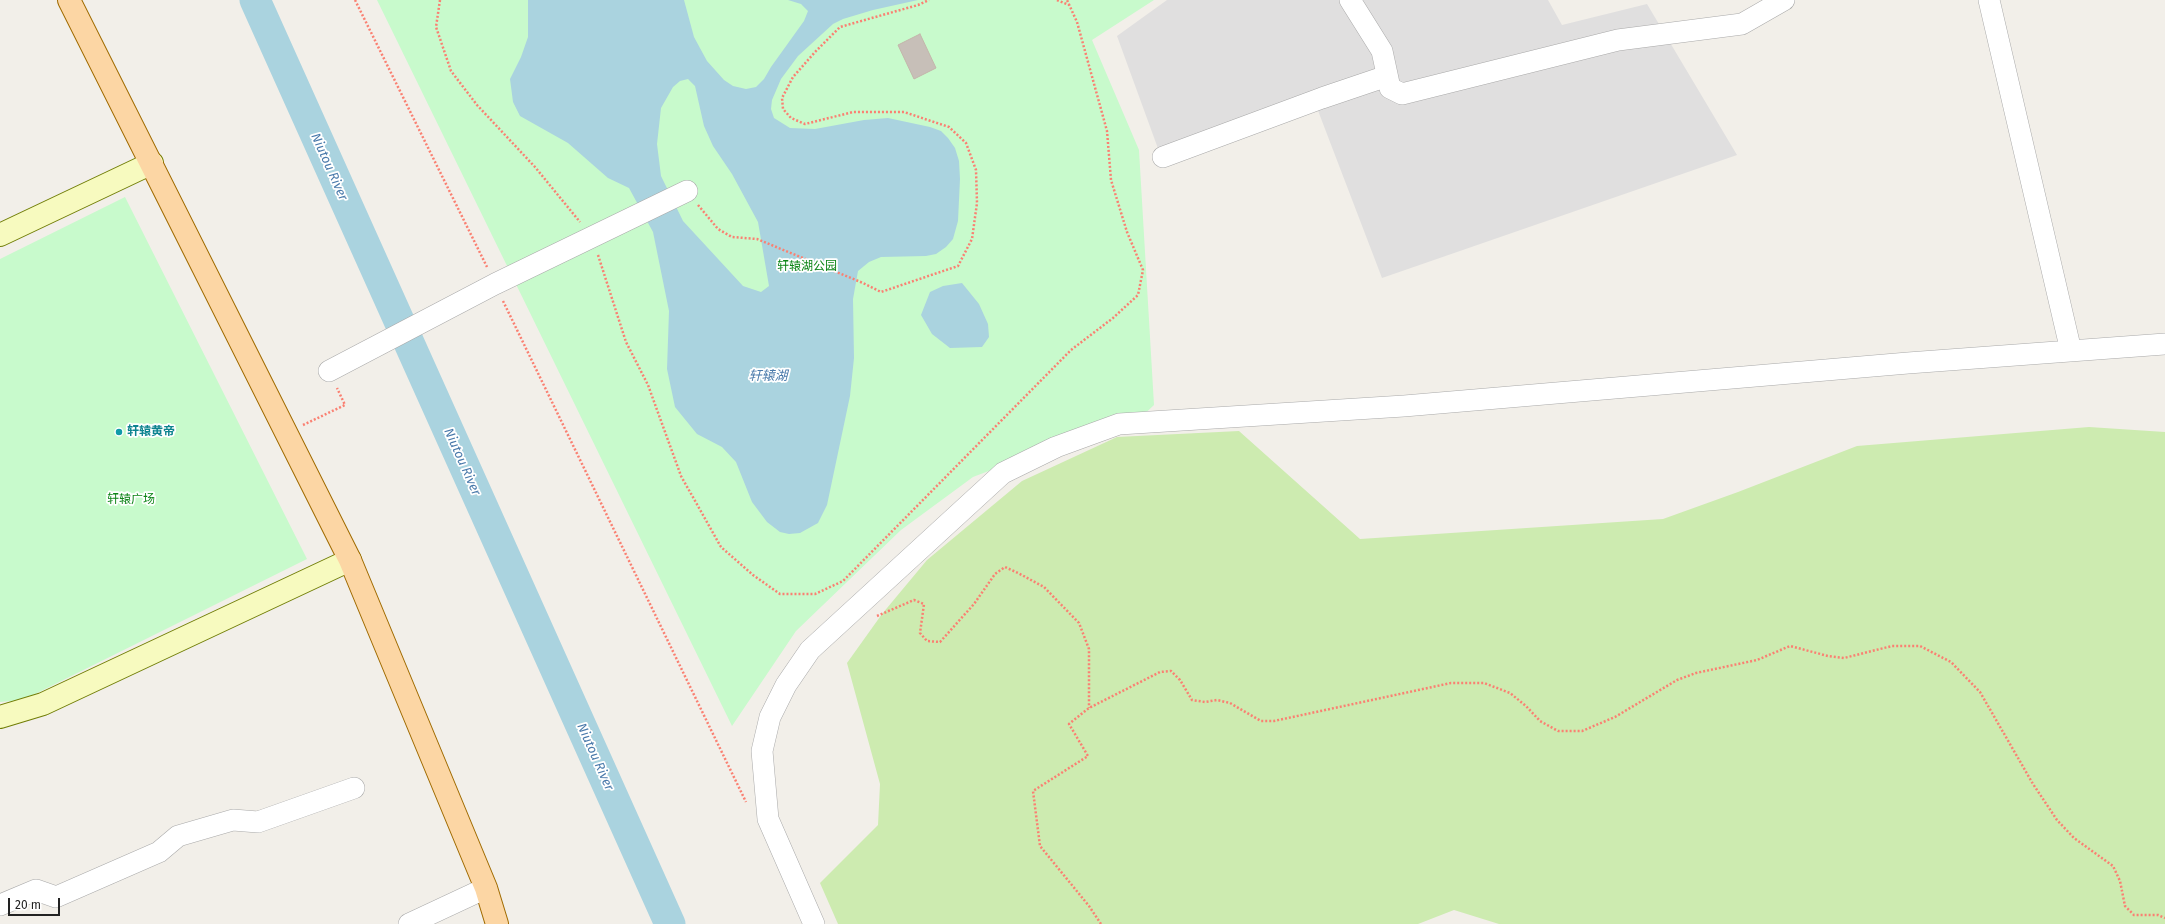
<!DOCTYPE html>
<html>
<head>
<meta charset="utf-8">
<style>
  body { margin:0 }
  #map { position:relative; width:2165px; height:924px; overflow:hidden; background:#f2efe9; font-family:"Fira Sans",sans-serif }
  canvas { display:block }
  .scale { position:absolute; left:8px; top:898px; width:52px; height:18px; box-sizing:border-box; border:2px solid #222; border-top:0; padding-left:5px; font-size:12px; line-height:14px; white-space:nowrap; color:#222; -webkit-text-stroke:3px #fff; paint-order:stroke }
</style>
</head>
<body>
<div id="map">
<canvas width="2165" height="924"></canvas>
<div class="scale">20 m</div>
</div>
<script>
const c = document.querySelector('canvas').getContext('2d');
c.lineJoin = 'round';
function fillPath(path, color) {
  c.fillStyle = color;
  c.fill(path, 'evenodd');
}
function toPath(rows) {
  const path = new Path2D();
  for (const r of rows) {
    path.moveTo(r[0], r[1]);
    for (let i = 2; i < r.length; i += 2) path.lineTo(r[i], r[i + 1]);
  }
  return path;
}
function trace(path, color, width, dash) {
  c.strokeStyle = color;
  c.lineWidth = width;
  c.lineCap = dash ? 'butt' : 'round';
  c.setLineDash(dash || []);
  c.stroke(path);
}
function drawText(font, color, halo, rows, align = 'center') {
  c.font = font + ' "Fira Sans","Noto Sans SC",sans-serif';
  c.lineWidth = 3.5;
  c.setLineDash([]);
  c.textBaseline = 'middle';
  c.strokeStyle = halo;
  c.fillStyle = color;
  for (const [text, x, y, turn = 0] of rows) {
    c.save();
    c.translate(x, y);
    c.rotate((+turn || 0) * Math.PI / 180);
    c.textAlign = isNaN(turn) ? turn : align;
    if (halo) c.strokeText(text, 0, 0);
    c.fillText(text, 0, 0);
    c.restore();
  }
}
const residential = toPath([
  [1167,0,1548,0,1562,25,1647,4,1737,155,1382,278,1317,108,1160,154,1117,36]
]);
const grass = toPath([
  [2089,427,2165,432,2165,924,1499,924,1454,910,1418,924,838,924,820,883,878,825,880,784,847,663,882,614,927,560,1022,481,1117,437,1239,431,1360,539,1663,519,1738,492,1857,446]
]);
const park = toPath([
  [377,0,1154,0,1092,40,1139,150,1154,405,1132,426,1093,431,973,477,901,530,796,631,732,726],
  [125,197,307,559,23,700,0,702,0,259]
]);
const water = toPath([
  [528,0,684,0,694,37,707,61,724,80,733,86,746,89,756,87,764,79,771,67,804,21,808,11,801,4,788,0,918,0,873,10,843,19,833,24,798,56,781,79,772,100,771,109,774,118,790,128,815,129,864,120,888,118,930,127,941,131,948,138,955,148,959,161,960,179,958,221,953,239,946,247,936,254,926,256,881,257,869,262,858,271,853,299,854,358,850,396,827,505,818,523,800,533,789,534,780,532,767,522,752,502,736,462,722,447,697,434,675,407,667,369,669,311,653,232,629,188,608,178,568,143,520,116,513,102,510,79,521,57,528,37],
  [688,79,695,86,704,126,713,146,732,174,758,222,769,286,761,292,743,286,683,221,661,176,657,144,661,108,673,87,680,81],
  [962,283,979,304,988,324,989,337,982,347,950,348,932,334,921,315,930,292,943,286]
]);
const river = toPath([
  [255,0,670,924]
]);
const building = toPath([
  [920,34,936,68,914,79,898,45,920,34]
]);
const path = toPath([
  [355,0,487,267],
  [440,0,436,27,451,71,477,105,535,167,580,222],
  [1057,0,1069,5],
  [698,205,718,229,732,237,757,239,863,283,881,292,958,266,972,239,977,203,976,170,966,143,949,127,904,112,853,112,805,124,791,118,783,109,782,98,793,77,815,52,840,27,918,5,929,0],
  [598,255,626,342,648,385,681,476,721,547,753,575,780,594,815,594,843,581,1071,350,1113,318,1138,295,1143,270,1127,232,1111,180,1107,131,1077,22,1067,0],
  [503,301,746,802],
  [303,425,345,405,337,388],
  [877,616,914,600,924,604,920,633,927,641,940,642,974,604,995,574,1005,567,1018,573,1044,587,1079,623,1089,649,1089,708],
  [1101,924,1089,906,1040,846,1033,791,1088,756,1069,724,1089,708,1160,672,1171,671,1180,680,1192,700,1205,702,1217,700,1230,703,1261,721,1274,721,1451,683,1484,683,1510,693,1526,706,1540,721,1558,731,1582,731,1615,717,1677,680,1696,673,1757,660,1790,646,1828,656,1844,658,1892,646,1920,646,1951,662,1980,692,2033,784,2057,820,2074,838,2113,866,2120,881,2125,906,2134,915,2158,915,2165,918]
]);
const street = toPath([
  [1350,0,1382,51,1390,88,1402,94,1618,40,1742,24,1784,0],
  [1989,0,2071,351],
  [1163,157,1322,98,1387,76],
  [329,371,495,284,687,191],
  [0,905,36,890,56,897,159,852,178,836,233,820,258,822,354,788],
  [409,924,486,888],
  [814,924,768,819,762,751,770,717,786,685,810,650,1003,473,1056,447,1119,424,1404,406,1908,363,2165,344]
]);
const secondary = toPath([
  [0,235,152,163],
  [0,717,43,704,350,560]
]);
const primary = toPath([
  [69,0,350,560,486,888,497,924]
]);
const markers = [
  [119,432,4,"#0f9aa8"]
];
const parkNames = [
  ["轩辕湖公园",807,267],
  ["轩辕广场",131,500]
];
const cultureNames = [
  ["轩辕黄帝",127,432]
];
const waterNames = [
  ["Niutou River",329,167,66],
  ["轩辕湖",768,376],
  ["Niutou River",462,462,66],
  ["Niutou River",595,757,66]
];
fillPath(residential, '#e0dfdf');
fillPath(grass, '#cdebb0');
fillPath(park, '#c8facc');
fillPath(water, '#aad3df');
trace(river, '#aad3df', 31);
fillPath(building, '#c7bfb8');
trace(building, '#c4b6ab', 1);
trace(street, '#a9a9a9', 22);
trace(secondary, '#707d05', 24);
trace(primary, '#a06b00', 24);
trace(path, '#fa8072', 2.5, [2, 2]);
trace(street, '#fff', 21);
trace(secondary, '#f7fabf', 22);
trace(primary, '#fcd6a4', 22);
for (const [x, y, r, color] of markers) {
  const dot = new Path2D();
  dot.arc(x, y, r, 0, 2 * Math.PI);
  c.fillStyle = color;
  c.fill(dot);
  trace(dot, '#fff', 1.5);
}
drawText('12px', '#0c8416', '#fff', parkNames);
drawText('bold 12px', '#0d838f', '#fff', cultureNames, 'left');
drawText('italic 13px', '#4a7aab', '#fff', waterNames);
</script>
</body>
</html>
